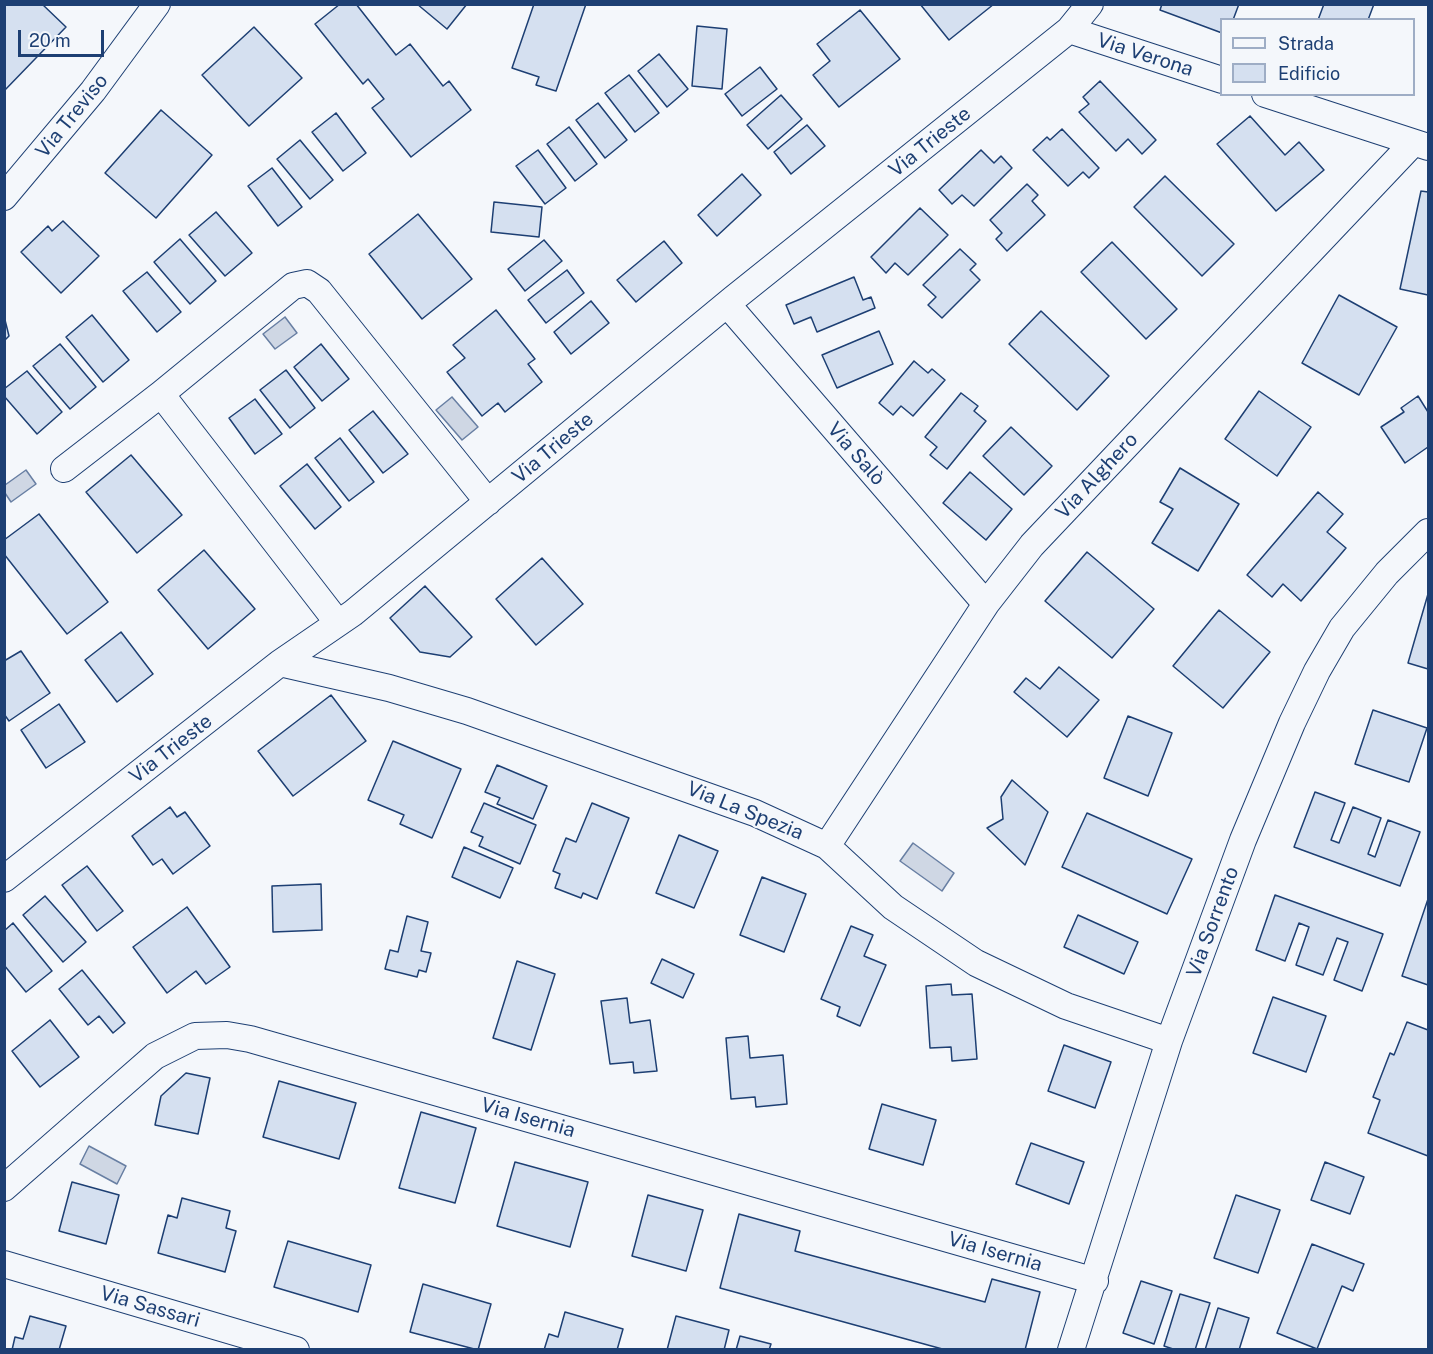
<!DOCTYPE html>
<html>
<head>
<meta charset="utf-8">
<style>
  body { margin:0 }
  #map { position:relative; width:1433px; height:1354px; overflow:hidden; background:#f4f7fb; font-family:"Public Sans",sans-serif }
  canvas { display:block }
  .frame { position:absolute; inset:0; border:6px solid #1d3f73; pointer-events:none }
  .legend { position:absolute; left:1220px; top:18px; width:195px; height:78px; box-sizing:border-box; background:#f4f7fb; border:2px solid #9eadc5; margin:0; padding:8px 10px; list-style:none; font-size:18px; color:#1d3f73 }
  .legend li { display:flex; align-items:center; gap:12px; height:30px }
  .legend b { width:30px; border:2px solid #9eadc5 }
  .scale { position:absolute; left:18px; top:30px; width:86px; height:27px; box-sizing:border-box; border:3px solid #1d3f73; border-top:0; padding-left:8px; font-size:18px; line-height:21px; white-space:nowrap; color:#1d3f73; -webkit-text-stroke:4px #f4f7fb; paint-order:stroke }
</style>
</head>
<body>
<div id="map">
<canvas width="1433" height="1354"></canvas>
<div class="frame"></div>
<ul class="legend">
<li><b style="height:8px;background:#f4f7fb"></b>Strada</li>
<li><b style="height:16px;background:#d5e0f0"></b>Edificio</li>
</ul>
<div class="scale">20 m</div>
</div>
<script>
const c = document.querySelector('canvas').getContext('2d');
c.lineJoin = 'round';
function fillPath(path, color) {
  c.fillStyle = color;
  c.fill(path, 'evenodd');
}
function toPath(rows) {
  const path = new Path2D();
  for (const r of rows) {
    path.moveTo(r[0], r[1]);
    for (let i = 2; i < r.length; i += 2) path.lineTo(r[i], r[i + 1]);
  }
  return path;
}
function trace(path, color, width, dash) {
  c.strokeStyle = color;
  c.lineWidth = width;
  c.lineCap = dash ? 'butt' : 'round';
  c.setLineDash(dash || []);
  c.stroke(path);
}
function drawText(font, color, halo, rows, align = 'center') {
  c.font = font + ' "Public Sans",sans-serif';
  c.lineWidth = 4.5;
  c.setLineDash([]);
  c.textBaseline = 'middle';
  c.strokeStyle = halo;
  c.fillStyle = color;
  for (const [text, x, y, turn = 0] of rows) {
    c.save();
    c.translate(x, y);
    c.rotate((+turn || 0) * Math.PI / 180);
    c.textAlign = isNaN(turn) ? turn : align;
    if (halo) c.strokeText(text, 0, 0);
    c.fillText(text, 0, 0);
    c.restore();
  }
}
const water = toPath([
  [285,317,297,333,275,349,263,334,285,317],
  [452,397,478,427,462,440,436,410,452,397],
  [26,470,36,484,11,502,5,493,5,485,26,470],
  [913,843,954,873,942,891,900,861,913,843],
  [89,1146,126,1166,117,1184,80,1164,89,1146]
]);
const building = toPath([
  [4,4,42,4,66,27,4,91,4,4],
  [340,4,356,4,396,55,410,44,443,86,449,81,471,110,411,157,372,108,384,99,368,79,363,84,315,24,340,4],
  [417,4,467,4,447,29,417,4],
  [534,4,586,4,556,91,536,85,539,77,512,68,534,4],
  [920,4,994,4,949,40,920,4],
  [1162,4,1239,4,1233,20,1222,20,1222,33,1160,10,1162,4],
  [1324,4,1374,4,1368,20,1318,20,1324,4],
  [860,10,900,59,839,107,813,75,830,61,817,44,860,10],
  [697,26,727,29,722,89,692,86,697,26],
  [254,27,302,78,249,126,202,75,254,27],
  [659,54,688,89,667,107,638,71,659,54],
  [760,67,777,89,742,116,725,94,760,67],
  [629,75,659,113,635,132,605,93,629,75],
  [1100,81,1156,140,1142,154,1128,139,1116,151,1079,112,1089,104,1083,97,1100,81],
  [781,95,802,119,768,149,747,125,781,95],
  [598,103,627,140,605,158,576,120,598,103],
  [161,110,212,155,156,218,105,173,161,110],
  [336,113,366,153,343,171,312,132,336,113],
  [1250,116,1285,155,1299,142,1324,170,1276,211,1217,144,1250,116],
  [807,125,825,146,791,174,774,152,807,125],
  [569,127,597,164,575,181,547,144,569,127],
  [1062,129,1099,168,1089,178,1083,172,1068,186,1033,150,1047,137,1050,140,1062,129],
  [300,140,333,180,310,199,277,159,300,140],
  [538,150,566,188,545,204,516,166,538,150],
  [981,150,994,163,1001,156,1012,168,974,206,962,195,952,204,939,190,981,150],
  [272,168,302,207,278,226,248,186,272,168],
  [742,174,761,195,717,236,698,215,742,174],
  [1165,176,1234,244,1202,276,1134,207,1165,176],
  [1027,184,1038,195,1032,201,1045,215,1007,251,996,239,1002,233,990,220,1027,184],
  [1421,191,1428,192,1428,295,1400,289,1421,191],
  [494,202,542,207,539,237,491,232,494,202],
  [920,208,948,235,908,275,895,263,886,273,871,257,920,208],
  [216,212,252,253,225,276,189,235,216,212],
  [418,214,472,279,422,319,369,254,418,214],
  [63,221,99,256,61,293,21,252,48,226,52,231,63,221],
  [180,239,216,281,190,304,154,262,180,239],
  [544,240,562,261,525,291,508,269,544,240],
  [664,241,682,263,636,302,617,280,664,241],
  [1112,242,1177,309,1146,339,1081,272,1112,242],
  [960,249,976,264,970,270,980,280,942,318,928,305,936,297,923,285,960,249],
  [567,270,584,293,546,323,528,300,567,270],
  [147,272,181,312,157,332,123,291,147,272],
  [854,277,863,300,871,297,875,308,817,332,811,317,794,324,786,305,854,277],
  [1339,295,1397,327,1359,395,1302,363,1339,295],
  [591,301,609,323,571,354,554,332,591,301],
  [496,310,535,359,528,364,542,382,505,412,498,403,482,416,447,372,465,358,453,345,496,310],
  [1041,311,1109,376,1077,410,1009,344,1041,311],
  [92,315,129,360,103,382,66,337,92,315],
  [4,316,9,336,4,341,4,316],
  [879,331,893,364,837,388,822,355,879,331],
  [60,344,96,387,70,409,33,366,60,344],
  [321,344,349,379,322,401,294,367,321,344],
  [914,361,928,373,932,369,945,380,913,416,901,406,893,415,879,403,914,361],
  [286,370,315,408,290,428,260,390,286,370],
  [27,371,62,412,37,434,4,396,4,389,27,371],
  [1259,391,1311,427,1277,476,1225,439,1259,391],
  [961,393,978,406,974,411,986,421,947,469,930,455,937,447,925,437,961,393],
  [1418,396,1428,412,1428,447,1405,463,1381,427,1404,412,1401,408,1418,396],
  [255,399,282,434,255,454,229,418,255,399],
  [373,411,408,454,383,473,349,430,373,411],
  [1011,427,1052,466,1024,495,983,456,1011,427],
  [340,438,374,482,349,501,315,458,340,438],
  [131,455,182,515,137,553,86,492,131,455],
  [307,464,341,507,315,529,280,486,307,464],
  [1180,468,1239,504,1198,571,1152,543,1173,509,1160,502,1180,468],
  [970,472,1012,509,986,540,943,503,970,472],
  [1318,492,1343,514,1327,532,1346,548,1301,601,1283,584,1272,597,1247,575,1318,492],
  [39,514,108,602,67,634,4,554,4,540,39,514],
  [204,550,255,609,208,649,158,590,204,550],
  [1087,552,1154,609,1112,658,1045,601,1087,552],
  [542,558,583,604,536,645,496,599,542,558],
  [425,586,472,637,450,657,420,652,390,618,425,586],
  [1428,594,1428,669,1408,663,1428,594],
  [1219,610,1270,652,1223,708,1173,666,1219,610],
  [121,632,153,674,117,702,85,660,121,632],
  [21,651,50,693,9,721,4,714,4,661,21,651],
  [1059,667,1099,700,1067,737,1014,692,1026,678,1040,689,1059,667],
  [331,695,366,741,293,796,258,751,331,695],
  [59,704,85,742,46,768,21,730,59,704],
  [1373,710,1427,728,1409,782,1355,764,1373,710],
  [1128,716,1172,733,1148,796,1104,778,1128,716],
  [393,741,461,769,432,838,400,824,404,815,368,800,393,741],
  [497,765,547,786,533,819,497,804,500,798,485,792,497,765],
  [1012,780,1048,812,1025,865,987,828,1003,819,1001,797,1012,780],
  [1315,792,1345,803,1331,840,1339,843,1353,807,1381,818,1368,854,1375,857,1388,820,1420,832,1400,886,1294,847,1315,792],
  [484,803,536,825,520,864,479,846,483,837,471,832,484,803],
  [592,803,629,818,597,899,583,893,581,898,555,888,560,874,553,871,566,838,576,842,592,803],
  [170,807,177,817,185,812,210,846,173,874,162,859,153,865,132,836,170,807],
  [1087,813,1192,859,1167,914,1062,867,1087,813],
  [679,835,718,851,694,908,656,893,679,835],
  [464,847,513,868,500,898,452,877,464,847],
  [87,866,123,911,97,931,62,885,87,866],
  [762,877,806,894,784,952,740,935,762,877],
  [321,884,322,930,273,932,272,886,321,884],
  [1275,895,1383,934,1362,991,1334,980,1348,942,1337,938,1323,975,1296,965,1309,927,1299,923,1285,961,1256,950,1275,895],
  [45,896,86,942,63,962,23,915,45,896],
  [1428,899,1428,985,1402,976,1428,899],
  [187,907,230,967,206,984,196,971,167,993,133,947,187,907],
  [1078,915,1138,942,1124,974,1064,947,1078,915],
  [407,916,428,922,421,951,431,953,426,972,419,970,417,977,385,969,390,950,398,952,407,916],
  [13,923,52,971,26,992,4,965,4,931,13,923],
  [851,926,873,935,864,956,886,965,860,1026,837,1016,840,1007,821,999,851,926],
  [662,959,694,974,683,998,651,983,662,959],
  [517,961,555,974,531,1050,493,1038,517,961],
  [82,970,125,1023,113,1033,99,1016,88,1025,59,989,82,970],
  [951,984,952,995,972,994,977,1059,952,1061,951,1047,930,1048,926,986,951,984],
  [1273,997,1326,1016,1306,1072,1253,1053,1273,997],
  [627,998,630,1023,650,1020,657,1071,634,1073,633,1062,610,1064,601,1001,627,998],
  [50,1020,79,1057,40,1087,12,1051,50,1020],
  [1407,1022,1428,1030,1428,1156,1368,1133,1380,1100,1373,1097,1390,1053,1394,1055,1407,1022],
  [748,1036,750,1058,783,1055,787,1104,756,1107,755,1097,731,1099,726,1038,748,1036],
  [1064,1045,1111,1062,1095,1108,1048,1091,1064,1045],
  [186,1073,210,1078,198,1134,155,1125,161,1096,186,1073],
  [279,1081,356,1103,339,1159,263,1137,279,1081],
  [882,1104,936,1120,923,1165,869,1149,882,1104],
  [421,1112,476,1128,455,1203,399,1188,421,1112],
  [1031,1143,1084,1162,1069,1204,1016,1184,1031,1143],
  [515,1162,588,1182,570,1247,497,1226,515,1162],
  [1325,1162,1364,1177,1350,1214,1311,1200,1325,1162],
  [72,1182,119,1195,106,1244,59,1231,72,1182],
  [648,1195,703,1210,686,1271,632,1256,648,1195],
  [1236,1195,1280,1210,1258,1273,1214,1258,1236,1195],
  [182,1198,230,1211,226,1228,236,1231,225,1272,158,1253,168,1215,177,1218,182,1198],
  [739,1214,800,1231,795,1251,985,1302,992,1279,1040,1292,1025,1350,946,1350,720,1288,739,1214],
  [288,1241,371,1265,358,1312,274,1287,288,1241],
  [1312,1244,1364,1264,1353,1291,1342,1286,1317,1349,1277,1333,1312,1244],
  [1141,1281,1172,1291,1154,1344,1123,1333,1141,1281],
  [423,1284,491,1304,478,1350,410,1332,423,1284],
  [1180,1294,1210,1303,1195,1350,1176,1350,1164,1346,1180,1294],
  [1218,1308,1249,1318,1239,1350,1205,1350,1218,1308],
  [565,1312,623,1329,617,1350,544,1350,549,1334,558,1337,565,1312],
  [30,1316,66,1326,59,1350,12,1350,15,1337,23,1339,30,1316],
  [676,1316,729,1330,724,1350,667,1350,676,1316],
  [740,1336,771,1344,769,1350,736,1350,740,1336]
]);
const street = toPath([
  [1069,30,1222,80],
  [1265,94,1428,147],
  [4,197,93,91,157,4],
  [727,304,986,604],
  [64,469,161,394],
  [338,623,161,394,293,286,307,283,319,291,488,502],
  [280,663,389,688,467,711,755,813,827,846,893,907,976,963,1066,1006,1169,1041],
  [827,846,986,604,1032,545,1413,143],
  [4,879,280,663,353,613,733,299,1069,30,1090,4],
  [4,1188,155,1056,195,1036,227,1035,250,1039,1095,1281],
  [4,1264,296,1350],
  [1071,1350,1169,1041,1243,840,1292,723,1317,671,1342,628,1387,573,1428,532]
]);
const streetNames = [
  ["Via Verona",1145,55,18],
  ["Via Treviso",72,116,-51],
  ["Via Trieste",930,142,-39],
  ["Via Trieste",553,448,-40],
  ["Via Salò",856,454,49],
  ["Via Alghero",1097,476,-47],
  ["Via Trieste",171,749,-38],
  ["Via La Spezia",745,811,22],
  ["Via Sorrento",1213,922,-70],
  ["Via Isernia",528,1118,16],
  ["Via Isernia",995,1252,16],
  ["Via Sassari",150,1307,16]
];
fillPath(water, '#cfd7e4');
trace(water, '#687fa3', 1.5);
fillPath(building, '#d5e0f0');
trace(building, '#1d3f73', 1.5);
trace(street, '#1d3f73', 28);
trace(street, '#f4f7fb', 26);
drawText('20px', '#1d3f73', '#f4f7fb', streetNames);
</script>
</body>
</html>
